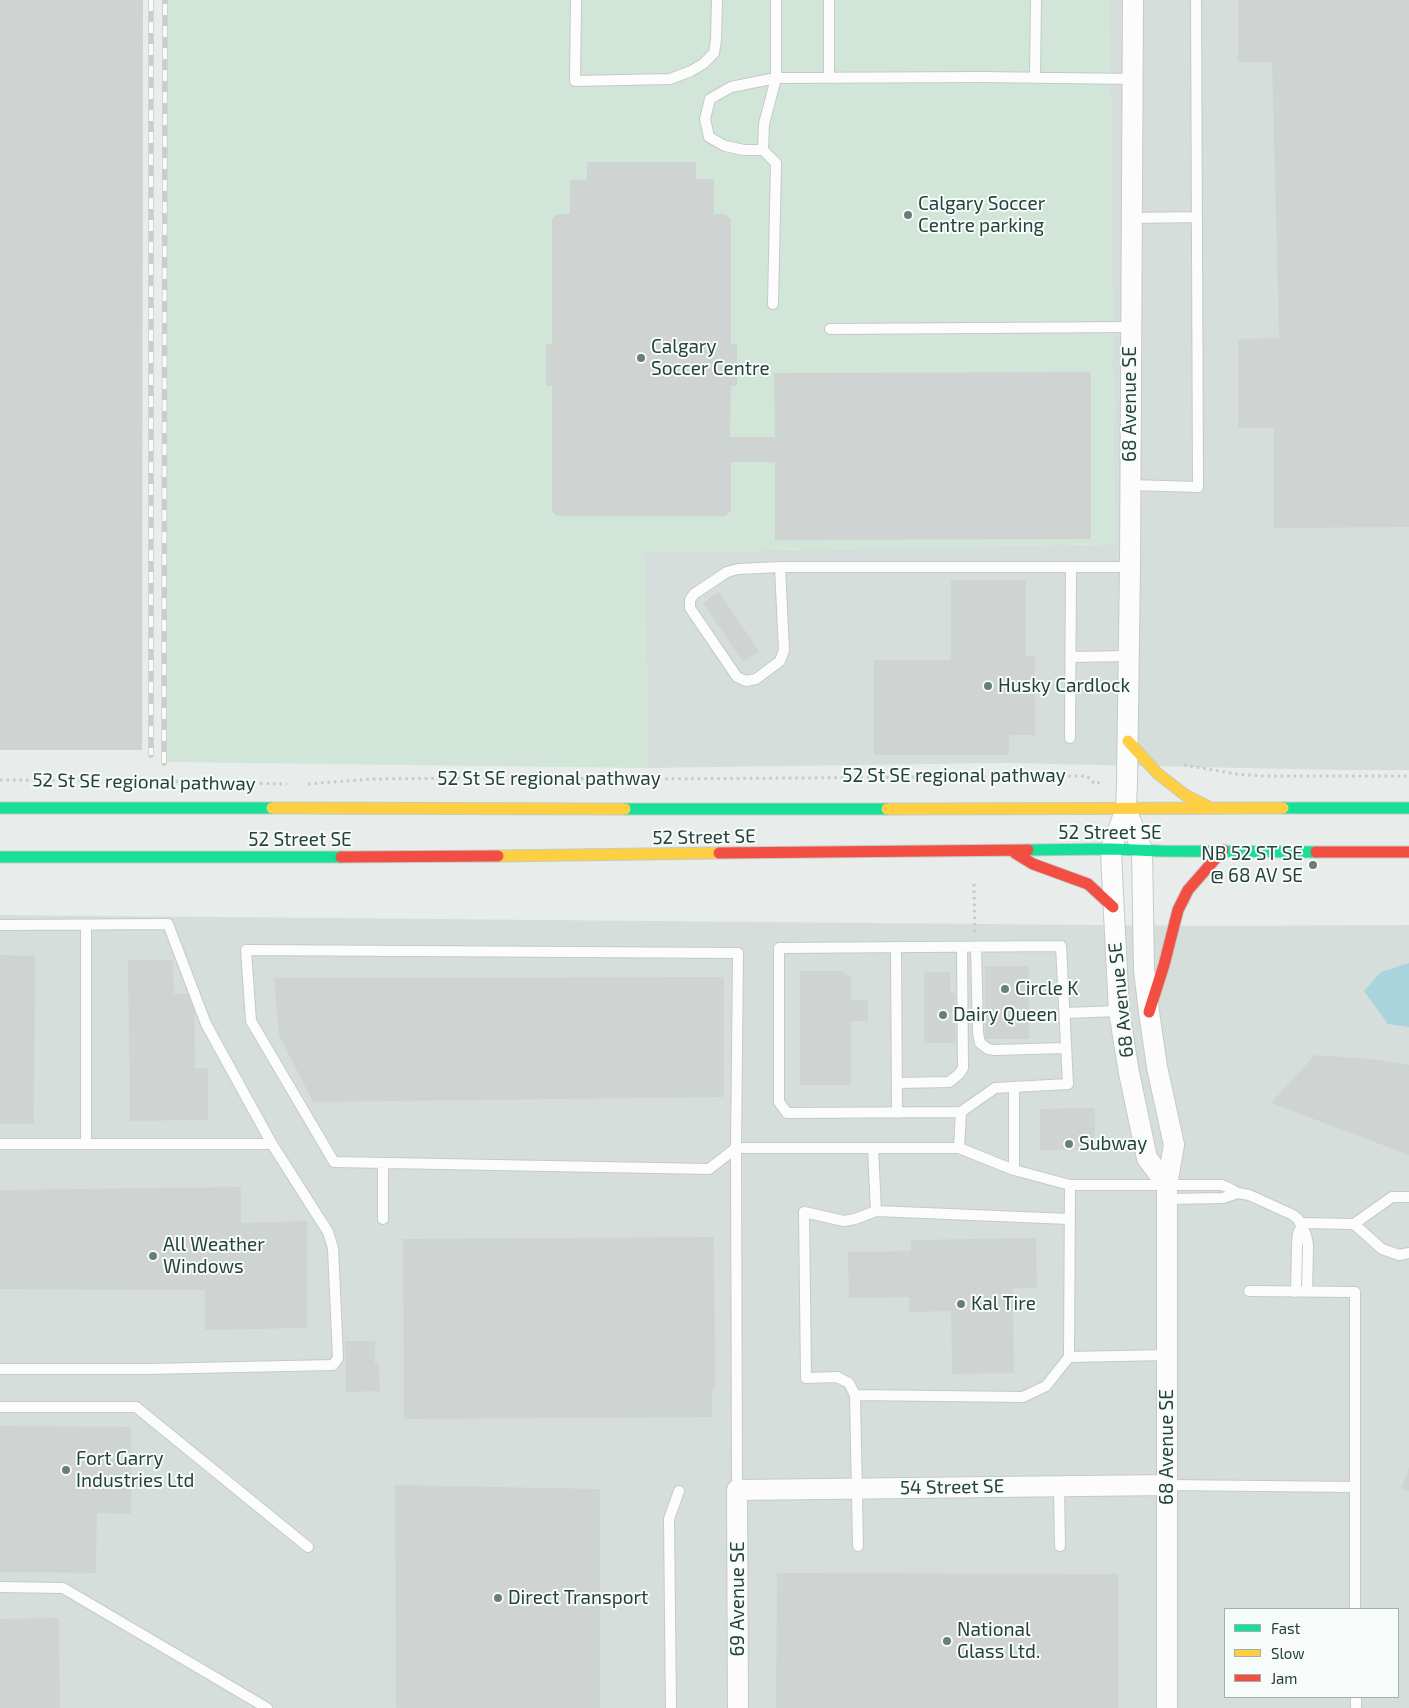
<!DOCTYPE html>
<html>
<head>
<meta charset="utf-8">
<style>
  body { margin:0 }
  #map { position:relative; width:1409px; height:1708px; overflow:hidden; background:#e8edeb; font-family:"Exo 2",sans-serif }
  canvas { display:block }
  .legend { position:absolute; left:1224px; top:1608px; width:175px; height:90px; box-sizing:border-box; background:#f7fbf9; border:1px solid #a3b1ad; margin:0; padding:6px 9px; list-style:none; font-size:15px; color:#24423a }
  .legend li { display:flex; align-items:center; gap:10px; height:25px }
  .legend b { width:25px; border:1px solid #a3b1ad }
</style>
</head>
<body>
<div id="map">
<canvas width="1409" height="1708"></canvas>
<ul class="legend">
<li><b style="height:6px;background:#16e098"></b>Fast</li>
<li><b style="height:6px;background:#ffcf43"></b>Slow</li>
<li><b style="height:6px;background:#f24e42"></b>Jam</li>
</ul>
</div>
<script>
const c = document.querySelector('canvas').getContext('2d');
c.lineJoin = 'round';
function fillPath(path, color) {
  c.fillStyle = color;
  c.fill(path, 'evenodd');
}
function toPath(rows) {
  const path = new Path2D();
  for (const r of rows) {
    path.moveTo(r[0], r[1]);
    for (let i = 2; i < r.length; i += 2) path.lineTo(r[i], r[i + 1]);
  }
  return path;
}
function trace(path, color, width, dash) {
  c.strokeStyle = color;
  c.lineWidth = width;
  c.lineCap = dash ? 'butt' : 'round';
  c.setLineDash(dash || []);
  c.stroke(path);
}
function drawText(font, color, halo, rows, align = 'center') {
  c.font = font + ' "Exo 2",sans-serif';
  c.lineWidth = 4;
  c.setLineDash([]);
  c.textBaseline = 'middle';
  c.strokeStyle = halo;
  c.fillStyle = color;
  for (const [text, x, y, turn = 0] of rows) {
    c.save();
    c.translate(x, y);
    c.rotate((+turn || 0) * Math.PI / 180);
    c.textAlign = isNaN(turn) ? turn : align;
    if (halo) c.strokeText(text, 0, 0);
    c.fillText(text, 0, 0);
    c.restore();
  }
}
const built = toPath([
  [1109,0,1409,0,1409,770,1337,770,1004,763,648,768,644,552,1115,544],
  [0,915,1204,926,1409,925,1409,1708,0,1708],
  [1225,1609,1398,1609,1398,1697,1225,1697]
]);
const green = toPath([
  [162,0,1109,0,1115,544,644,552,648,768,164,762]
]);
const water = toPath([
  [1409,963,1409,1027,1388,1024,1364,991,1381,972]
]);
const building = toPath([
  [0,0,143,0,142,750,0,750],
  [1238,0,1409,0,1409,527,1274,528,1274,428,1238,428,1238,339,1279,338,1272,62,1238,62],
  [587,162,696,162,696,179,714,179,714,214,725,214,731,219,731,344,737,344,737,386,731,386,730,437,775,437,774,373,1091,372,1091,539,775,540,775,462,731,462,731,511,725,516,558,516,554,514,552,510,552,386,546,386,546,344,552,344,552,219,557,214,570,214,570,180,587,180],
  [951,580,1026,580,1026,656,1035,656,1035,735,1009,735,1009,755,874,755,874,660,951,660],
  [719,592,759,651,743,662,703,603],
  [0,955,35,956,34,1124,0,1124],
  [128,960,173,960,174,994,194,994,195,1068,208,1068,208,1120,130,1121],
  [985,966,1029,966,1029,1039,985,1039],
  [800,971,842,971,851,978,851,1000,868,1000,868,1021,851,1021,851,1085,800,1085],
  [924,972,950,972,950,993,955,993,956,1043,924,1043],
  [724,977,724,1097,313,1102,279,1035,274,978],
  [1315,1055,1370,1059,1409,1065,1409,1155,1271,1103],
  [1095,1108,1095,1150,1040,1150,1040,1109],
  [241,1187,241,1223,307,1221,307,1328,205,1330,205,1290,0,1289,0,1190],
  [714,1237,715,1388,712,1388,712,1417,404,1419,403,1239],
  [1036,1238,1037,1288,1013,1288,1014,1373,952,1374,951,1311,909,1312,909,1297,849,1298,848,1252,911,1251,911,1240],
  [345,1341,375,1341,375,1364,379,1364,380,1391,346,1392],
  [0,1426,131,1427,131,1514,97,1513,96,1573,0,1572],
  [1409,1467,1409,1491,1401,1488],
  [395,1485,600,1489,600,1708,396,1708],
  [777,1573,1118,1574,1118,1708,776,1708],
  [59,1618,60,1708,0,1708,0,1619]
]);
const path = toPath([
  [1184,765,1236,774,1263,776,1409,776],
  [0,780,161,781,287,784],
  [308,784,371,779,470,778,649,779,1087,776,1095,784,1102,781],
  [974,884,975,936]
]);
const lane = toPath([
  [576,0,575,81,670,79,691,71,703,64,714,53,716,40,717,0],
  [1035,77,1036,0],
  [829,78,829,0],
  [763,150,744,150,725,146,709,137,705,119,710,99,731,87,776,78,982,77,1132,79],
  [1131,218,1197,217],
  [773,304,776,163,763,150,764,124,776,78,776,0],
  [830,329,1131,327],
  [1130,485,1198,487,1196,0],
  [780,567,784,650,780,661,756,679,746,681,737,677,690,608,690,600,694,594,727,572,738,569,780,567,1130,567],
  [1070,657,1129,656],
  [1070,738,1071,567],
  [0,925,168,924,206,1024,272,1144,0,1144],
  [1061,946,1068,1084,995,1088,961,1112,787,1113,779,1102,779,948,1061,946],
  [896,947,897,1113],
  [976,947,978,1033,980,1043,988,1049,994,1050,1066,1048],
  [1065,1013,1119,1011],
  [897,1083,949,1082,959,1074,963,1068,962,947],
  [1014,1087,1014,1170],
  [86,1144,86,925],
  [873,1148,876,1211,1069,1219],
  [959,1148,961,1112],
  [383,1163,383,1219],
  [1070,1185,1069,1357,1167,1355],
  [1238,1193,1249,1195,1258,1199,1293,1215,1298,1219,1306,1235,1308,1245,1307,1292],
  [1300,1223,1354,1224,1392,1197,1409,1197],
  [1354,1224,1382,1249,1399,1255,1409,1253],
  [1249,1291,1355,1292,1355,1609],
  [1296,1292,1297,1246,1298,1233,1302,1226],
  [0,1369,149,1369,333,1365,338,1358,333,1248,328,1232,272,1144],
  [855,1395,849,1383,837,1377,806,1378,804,1212,844,1221,855,1219,876,1211],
  [0,1407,136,1407,308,1547],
  [1167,1485,1355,1487],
  [1059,1486,1060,1546],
  [737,1490,736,1148,738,953,246,950,251,1021,334,1162,709,1169,736,1148,959,1148,1014,1170,1070,1185,1222,1185,1229,1188,1238,1193,1223,1198,1167,1199],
  [858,1546,855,1395,1023,1397,1046,1386,1069,1357],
  [0,1587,63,1588,267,1708],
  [1356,1697,1356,1708],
  [671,1708,669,1519,679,1491]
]);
const street = toPath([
  [1133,0,1130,567,1127,782,1126,809,1111,849,1112,875,1119,1011,1129,1073,1147,1158,1167,1185],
  [1126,809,1142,850,1144,970,1149,1012,1157,1067,1174,1145,1167,1185,1167,1708],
  [738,1708,737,1490,1167,1485]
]);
const fast = toPath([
  [0,808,272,808],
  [1283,808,1409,808],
  [625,809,887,809],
  [1028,850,1111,849,1160,851,1316,852],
  [0,857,341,857]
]);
const slow = toPath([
  [1128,741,1157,773,1185,795,1209,807],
  [272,808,625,809],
  [887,809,1283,808],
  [498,856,719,853]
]);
const jam = toPath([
  [1316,852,1409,852],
  [719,853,1028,850],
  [1015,853,1033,864,1088,884,1113,907],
  [341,857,498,856],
  [1149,1012,1164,965,1178,910,1188,890,1223,850]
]);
const rail = toPath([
  [151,0,151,755],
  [164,763,165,0]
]);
const markers = [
  [908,215,5,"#697e78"],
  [641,358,5,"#697e78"],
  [988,686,5,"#697e78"],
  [1313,865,5,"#697e78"],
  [1005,989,5,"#697e78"],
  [943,1015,5,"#697e78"],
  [1069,1144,5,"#697e78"],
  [153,1256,5,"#697e78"],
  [961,1304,5,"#697e78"],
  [66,1470,5,"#697e78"],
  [498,1598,5,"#697e78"],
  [947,1641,5,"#697e78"]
];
const poiNames = [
  ["Calgary Soccer",918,204],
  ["Centre parking",918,226],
  ["Calgary",651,347],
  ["Soccer Centre",651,369],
  ["Husky Cardlock",998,686],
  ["NB 52 ST SE",1303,854,"right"],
  ["@ 68 AV SE",1303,876,"right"],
  ["Circle K",1015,989],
  ["Dairy Queen",953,1015],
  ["Subway",1079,1144],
  ["All Weather",163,1245],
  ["Windows",163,1267],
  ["Kal Tire",971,1304],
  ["Fort Garry",76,1459],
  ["Industries Ltd",76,1481],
  ["Direct Transport",508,1598],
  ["National",957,1630],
  ["Glass Ltd.",957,1652]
];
const streetNames = [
  ["68 Avenue SE",1130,404,-90],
  ["52 St SE regional pathway",954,776],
  ["52 St SE regional pathway",549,779],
  ["52 St SE regional pathway",144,782,1],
  ["52 Street SE",1110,833],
  ["52 Street SE",704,837,-1],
  ["52 Street SE",300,840],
  ["68 Avenue SE",1121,1000,-96],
  ["68 Avenue SE",1167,1447,-90],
  ["54 Street SE",952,1487,-1],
  ["69 Avenue SE",738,1599,-90]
];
fillPath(built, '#d6dedb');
fillPath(green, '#d1e6d8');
fillPath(water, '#a9d4db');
fillPath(building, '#cfd4d2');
trace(lane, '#c5cac8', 12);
trace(street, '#c5cac8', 22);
trace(fast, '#c3cbc8', 13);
trace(slow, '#c3cbc8', 13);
trace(jam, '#c3cbc8', 13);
trace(path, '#c3ccca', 3, [2.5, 4]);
trace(lane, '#fcfcfc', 10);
trace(street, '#fcfcfc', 20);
trace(fast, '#16e098', 11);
trace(slow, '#ffcf43', 11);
trace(jam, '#f24e42', 11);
trace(rail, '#c9cdcc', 5.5);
trace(rail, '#f7fbf9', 4, [11]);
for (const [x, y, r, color] of markers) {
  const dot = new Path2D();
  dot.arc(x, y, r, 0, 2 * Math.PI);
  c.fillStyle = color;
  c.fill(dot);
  trace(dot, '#f7fbf9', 2);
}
drawText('19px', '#24423a', '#f7fbf9', poiNames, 'left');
drawText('19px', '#24423a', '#f7fbf9', streetNames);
</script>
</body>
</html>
